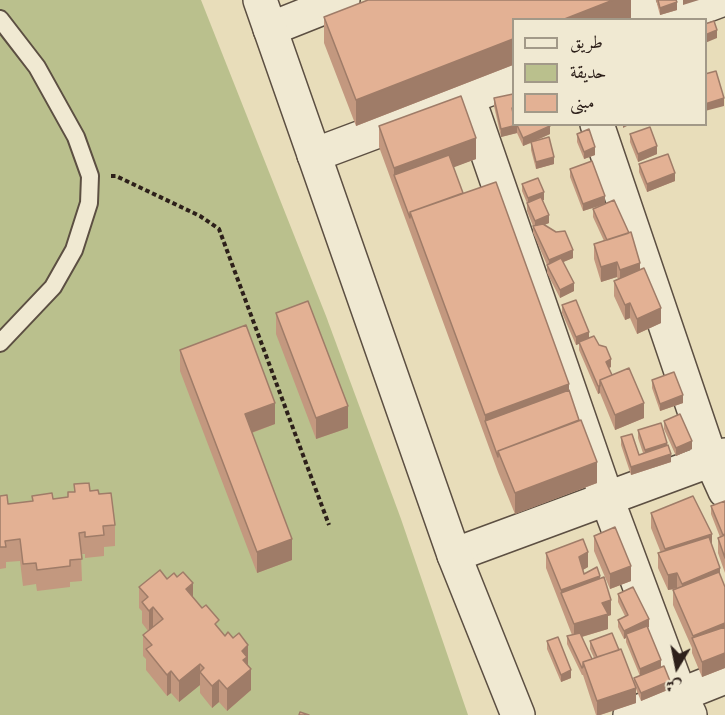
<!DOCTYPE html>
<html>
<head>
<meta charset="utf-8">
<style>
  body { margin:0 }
  #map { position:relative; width:725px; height:715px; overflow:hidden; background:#e8ddba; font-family:Vollkorn,Amiri,serif }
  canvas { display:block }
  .legend { position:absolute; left:512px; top:18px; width:195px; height:108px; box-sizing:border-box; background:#f0e9d2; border:2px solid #a29988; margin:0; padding:8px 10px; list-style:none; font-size:18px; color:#2d201a }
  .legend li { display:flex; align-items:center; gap:12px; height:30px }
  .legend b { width:30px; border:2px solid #a29988 }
  .north { position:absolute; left:647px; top:637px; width:60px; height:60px; -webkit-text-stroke:4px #f0e9d2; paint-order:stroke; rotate:190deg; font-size:16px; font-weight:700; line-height:24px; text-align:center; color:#2d201a }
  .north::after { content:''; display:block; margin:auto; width:21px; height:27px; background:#2d201a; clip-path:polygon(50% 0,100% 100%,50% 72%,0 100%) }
</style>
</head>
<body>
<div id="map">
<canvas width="725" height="715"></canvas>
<ul class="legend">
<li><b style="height:8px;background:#f0e9d2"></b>طريق</li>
<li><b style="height:16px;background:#bac08d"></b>حديقة</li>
<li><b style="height:16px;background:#e3b194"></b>مبنى</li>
</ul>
<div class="north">ش</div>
</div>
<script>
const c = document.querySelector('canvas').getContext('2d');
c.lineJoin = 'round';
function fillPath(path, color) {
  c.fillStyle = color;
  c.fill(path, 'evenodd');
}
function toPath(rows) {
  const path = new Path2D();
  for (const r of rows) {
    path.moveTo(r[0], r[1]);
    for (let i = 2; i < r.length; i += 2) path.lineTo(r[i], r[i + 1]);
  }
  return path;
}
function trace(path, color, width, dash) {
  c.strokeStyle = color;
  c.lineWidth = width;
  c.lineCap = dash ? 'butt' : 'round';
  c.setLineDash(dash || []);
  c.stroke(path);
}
const green = toPath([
  [0,0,201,0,326,316,401,519,468,715,0,715]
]);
const path = toPath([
  [111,176,116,176,200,216,219,229,329,525]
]);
const service = toPath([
  [0,19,37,67,76,137,90,176,89,203,74,250,53,287,0,343]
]);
const minor = toPath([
  [638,0,646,20],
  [668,20,721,0],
  [270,29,343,0],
  [468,97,607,499,680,695,690,715],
  [597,124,711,460,725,491],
  [314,155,514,80],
  [454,555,725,455],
  [630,715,725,677]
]);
const tertiary = toPath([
  [260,0,454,555,518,715]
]);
const wall = toPath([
  [631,0,631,19,356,126,324,43,324,17],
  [656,0,676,0,677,10,660,15],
  [494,98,513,124,550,134,533,142,554,164,536,169,531,150,531,143,523,146,517,133,501,137,494,106],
  [379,126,476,159,453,167,463,193,569,390,597,483,515,514,498,472,379,147],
  [577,134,595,155,584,159,577,142],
  [630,134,657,154,638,162,630,142],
  [639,164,675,181,647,192,639,172],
  [570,169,605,204,583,211,570,177],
  [522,184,544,200,542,200,549,223,544,225,573,258,563,262,574,291,560,298,547,273,547,265,533,233,533,226,527,211,527,203,522,191],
  [593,209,640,269,661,323,637,334,630,318,625,320,614,296,614,281,618,279,617,277,601,282,594,259,594,244,604,241,593,217],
  [562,305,589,338,599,345,611,367,609,368,612,375,644,418,615,430,600,393,598,394,579,350,579,344,576,345,562,313],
  [276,313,348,428,316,439,276,334],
  [180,350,275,424,252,433,292,560,257,573,180,371],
  [652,380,683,403,660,411,652,388],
  [664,421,692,449,676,456,664,429],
  [638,430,667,446,671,462,631,475,621,445,621,437,639,455,643,453,638,438],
  [74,484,99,494,115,525,115,546,104,547,104,556,85,558,85,554,81,554,82,581,70,582,70,587,37,591,36,584,23,586,20,561,6,562,6,568,0,569,0,496,8,504,32,501,32,496,53,499,68,497,74,492],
  [725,501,725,573,718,553,718,538,720,537,711,514,711,506],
  [651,513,712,546,720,575,725,587,725,668,702,677,692,653,692,648,673,605,673,590,677,589,668,590,658,568,658,553,661,553,651,528],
  [594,536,631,581,610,589,594,551],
  [546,553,588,567,583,570,584,574,600,578,611,615,608,616,608,629,582,637,592,659,594,658,590,649,590,641,619,650,634,685,634,678,640,676,626,642,626,638,624,639,618,627,618,620,625,616,618,602,618,594,649,627,648,627,661,668,670,689,641,701,636,689,636,703,600,715,596,715,583,675,582,675,567,644,567,636,572,635,546,568],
  [167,579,193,597,248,665,251,690,227,711,219,702,212,708,200,693,200,685,179,702,171,693,167,696,146,670,146,659,143,656,143,635,148,631,142,623,142,611,139,608,139,587],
  [547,641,571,678,561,682,547,649]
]);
const shadedWall = toPath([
  [613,0,631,0,631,19,562,20],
  [683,0,699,0,683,5],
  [677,2,677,10,660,15,660,8],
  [717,30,717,38,705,43,705,35],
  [513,39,513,65,356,126,356,100],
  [724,98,724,106,705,111,705,104],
  [623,124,631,124,623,128],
  [517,125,517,133,501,137,501,129],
  [550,126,550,134,523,146,523,138],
  [476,138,476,159,399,188,394,175,394,168],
  [657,146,657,154,638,162,638,154],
  [595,147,595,155,584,159,584,152],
  [554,157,554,164,536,169,536,162],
  [675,173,675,181,647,192,647,184],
  [544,192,544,200,528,205,528,198],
  [605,196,605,204,583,211,583,204],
  [549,215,549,223,535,229,535,221],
  [573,250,573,258,549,268,549,260],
  [617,262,617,277,601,282,601,267],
  [640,263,640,278,620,285,620,270],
  [574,283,574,291,560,298,560,290],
  [630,303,630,318,625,320,625,305],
  [661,308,661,323,637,334,637,319],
  [589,332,589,340,576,345,576,337],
  [611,359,611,367,606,369,606,362],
  [569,384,569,405,485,421,485,415],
  [598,386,600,386,600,393,598,394],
  [683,395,683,403,660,411,660,404],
  [275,403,275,424,245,435,245,414],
  [644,403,644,418,615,430,615,415],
  [348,406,348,428,316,439,316,418],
  [692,441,692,449,676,456,676,448],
  [667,443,667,451,645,458,645,450],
  [671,454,671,462,631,475,631,467],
  [597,462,597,483,515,514,515,493],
  [712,534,712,549,665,564,665,549],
  [292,539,292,560,257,573,257,552],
  [588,552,588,567,579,572,579,557],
  [631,566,631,581,610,589,610,574],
  [720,568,720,583,682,599,682,584],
  [677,573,677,588,668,590,668,575],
  [600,576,600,591,561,593,561,605,561,590],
  [193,583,193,604,186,589],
  [611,600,611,615,608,616,608,629,574,639,574,624,602,603],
  [153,607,153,628,149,632,149,611],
  [649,619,649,627,627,637,626,634,626,638,624,639,624,631],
  [725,623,725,638,693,642,693,636],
  [248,645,248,666,251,669,251,690,227,711,227,689,242,651],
  [725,653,725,668,702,677,702,662],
  [661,660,661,668,640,677,640,669],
  [200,664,200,685,179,702,179,681],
  [571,670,571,678,561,682,561,675],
  [171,671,171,693,167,696,167,675],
  [219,680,219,702,212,708,212,686],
  [670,681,670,689,641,701,641,693],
  [636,688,636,703,600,715,597,715,597,701]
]);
const building = toPath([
  [368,0,613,0,562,20,513,20,513,39,356,100,324,17,368,0],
  [658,0,676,0,677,2,660,8,658,0],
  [714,21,717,30,705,35,705,24,714,21],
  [716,71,724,98,705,104,705,74,716,71],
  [513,94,513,108,512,108,513,113,513,124,517,124,517,125,501,129,494,98,513,94],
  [461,96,476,138,394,168,379,126,461,96],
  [519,124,549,124,550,126,523,138,517,125,519,124],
  [650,127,657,146,638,154,630,134,650,127],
  [589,129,595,147,584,152,577,134,589,129],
  [549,137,554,157,536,162,531,142,549,137],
  [668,154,675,173,647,184,639,164,668,154],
  [449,155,463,193,410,212,410,218,394,175,449,155],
  [592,161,605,196,583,204,570,169,592,161],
  [538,178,544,192,528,198,522,184,538,178],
  [496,182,569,384,485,415,410,212,496,182],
  [541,197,549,215,535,221,527,203,541,197],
  [614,200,629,233,607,240,593,209,614,200],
  [543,224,556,232,565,231,573,250,549,260,533,226,543,224],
  [631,232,640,263,620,270,617,262,601,267,594,244,631,232],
  [561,258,574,283,560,290,547,265,561,258],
  [644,268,661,308,637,319,630,303,625,305,614,281,644,268],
  [576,300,589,332,576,337,562,305,576,300],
  [308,301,348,406,316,418,276,313,308,301],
  [246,325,275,403,245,414,292,539,257,552,180,350,246,325],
  [594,336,599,345,606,347,611,359,606,362,612,375,600,380,600,386,598,386,579,342,594,336],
  [629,368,644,403,615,415,600,380,629,368],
  [674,372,683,395,660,404,652,380,674,372],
  [569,390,579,420,498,451,498,457,485,421,569,390],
  [680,414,692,441,676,448,664,421,680,414],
  [581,420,597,462,515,493,498,451,581,420],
  [661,423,667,443,645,450,638,430,661,423],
  [632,434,639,455,668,445,671,454,631,467,621,437,632,434],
  [89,483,90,491,98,490,99,494,111,493,115,525,103,526,104,535,85,537,85,532,79,533,82,559,70,560,70,566,37,570,36,563,23,564,20,539,5,541,6,547,0,547,0,496,7,495,8,504,33,501,32,496,52,493,53,499,68,497,68,492,75,492,74,484,89,483],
  [693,496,712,534,665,549,651,513,693,496],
  [725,501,725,534,723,535,711,506,725,501],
  [615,527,631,566,610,574,594,536,615,527],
  [725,535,725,558,718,538,725,535],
  [709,537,720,568,682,584,677,573,668,575,658,553,709,537],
  [583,539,588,552,579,557,584,574,597,567,600,576,561,590,546,553,583,539],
  [160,570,167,579,174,573,177,577,183,572,193,583,186,589,202,608,206,605,219,620,215,624,225,636,228,632,233,638,239,633,248,645,242,651,247,657,243,660,251,669,227,689,219,680,212,686,200,672,204,668,200,664,179,681,171,671,167,675,146,649,152,645,143,635,163,619,153,607,149,611,142,602,148,597,139,587,160,570],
  [719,572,725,587,725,623,693,636,673,590,719,572],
  [604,577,611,600,602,603,608,614,574,624,561,593,604,577],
  [633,587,649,619,624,631,618,620,628,615,618,594,633,587],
  [647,626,661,660,640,669,626,634,647,626],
  [725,627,725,653,702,662,692,638,725,627],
  [580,633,592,659,583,662,583,667,582,668,567,636,580,633],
  [612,633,619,650,597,657,590,641,612,633],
  [558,637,571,670,561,675,547,641,558,637],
  [621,649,636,688,597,701,583,662,621,649],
  [664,666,670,681,641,693,634,678,664,666],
  [300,712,309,715,299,715,300,712]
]);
fillPath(green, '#bac08d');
trace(service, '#5c4f42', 20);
trace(minor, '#5c4f42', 36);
trace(tertiary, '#5c4f42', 36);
trace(path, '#2d201a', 4, [4.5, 3]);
trace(service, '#f0e9d2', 16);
trace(minor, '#f0e9d2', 33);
trace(tertiary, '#f0e9d2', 33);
fillPath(wall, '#c3987f');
fillPath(shadedWall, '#9f7c68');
fillPath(building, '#e3b194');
trace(building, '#9f7c68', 1.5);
</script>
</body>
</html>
